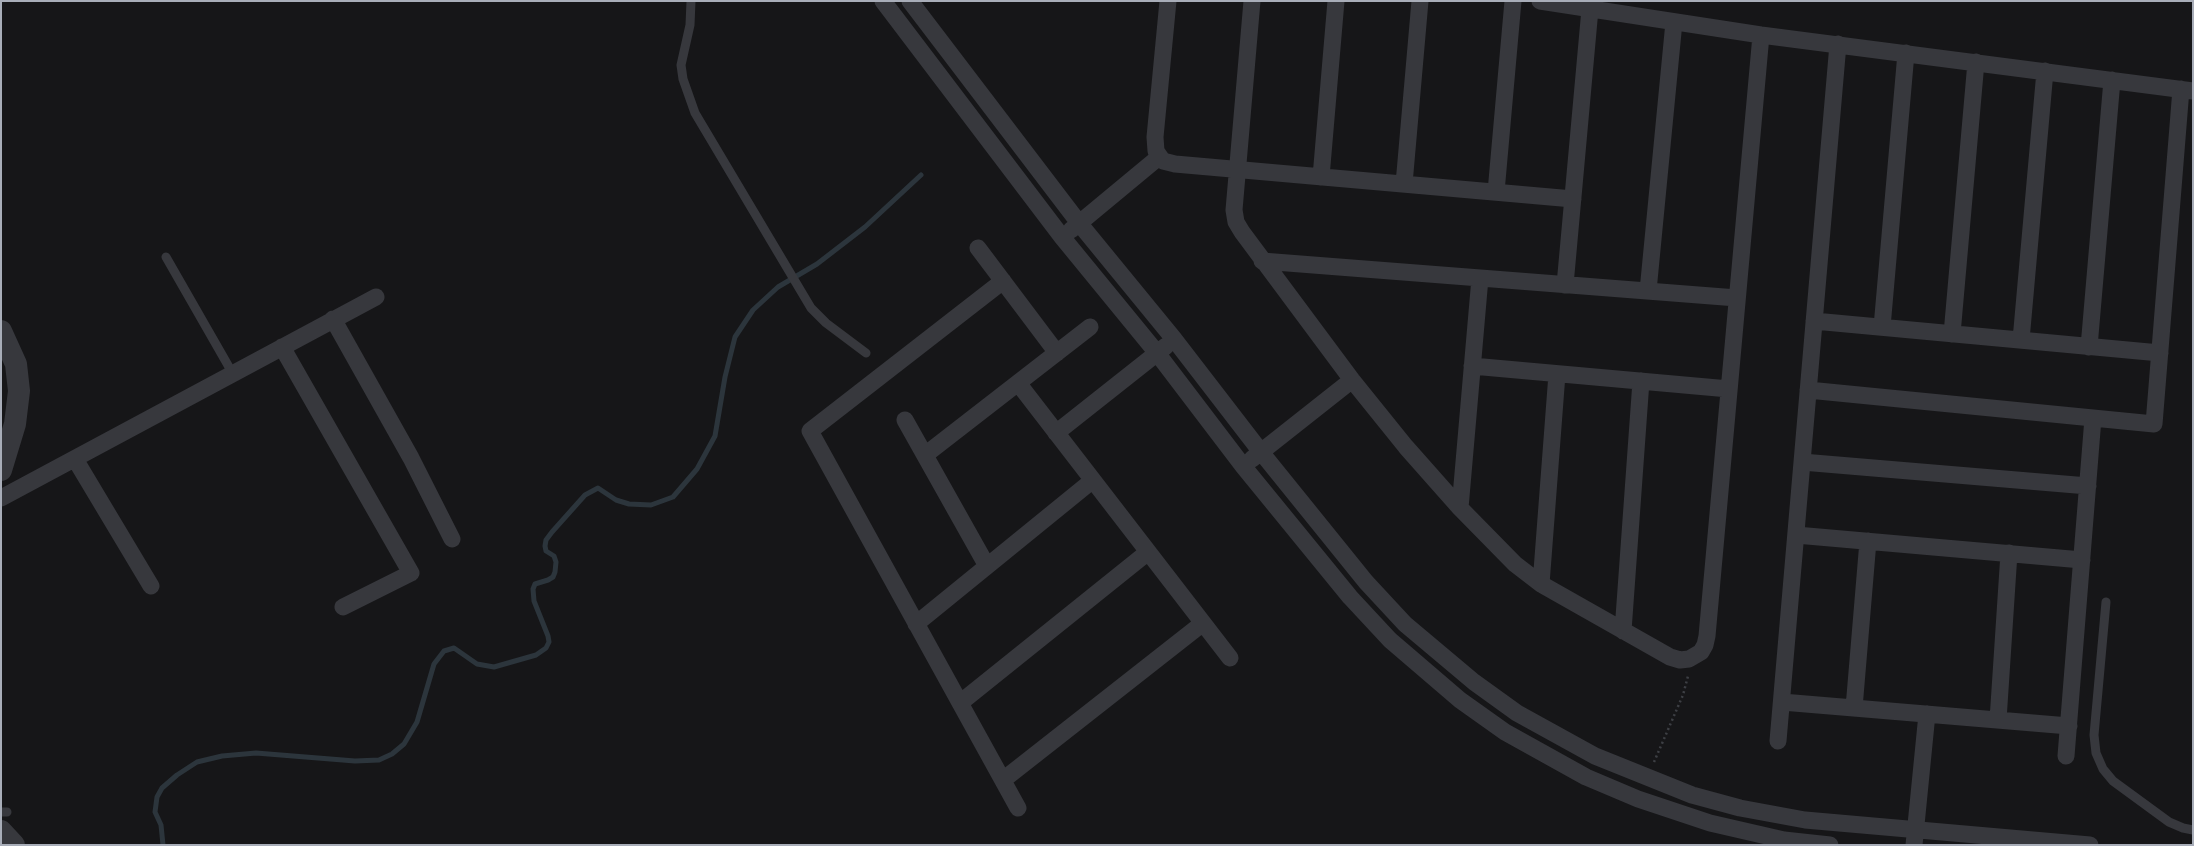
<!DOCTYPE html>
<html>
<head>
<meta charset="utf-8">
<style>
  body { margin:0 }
  #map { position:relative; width:2194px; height:846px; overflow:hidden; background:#161618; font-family:Arial,sans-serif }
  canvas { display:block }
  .frame { position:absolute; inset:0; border:2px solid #a8adb8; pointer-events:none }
</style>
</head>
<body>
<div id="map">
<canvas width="2194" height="846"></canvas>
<div class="frame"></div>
</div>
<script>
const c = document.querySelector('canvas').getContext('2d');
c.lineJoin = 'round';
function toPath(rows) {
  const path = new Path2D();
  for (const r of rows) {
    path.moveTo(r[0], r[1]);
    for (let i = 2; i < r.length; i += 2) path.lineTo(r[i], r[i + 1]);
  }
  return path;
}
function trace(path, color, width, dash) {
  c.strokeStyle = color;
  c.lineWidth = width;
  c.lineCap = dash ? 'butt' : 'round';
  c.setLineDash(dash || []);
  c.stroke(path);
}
const stream = toPath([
  [163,845,161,825,155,812,157,797,162,788,177,775,197,762,222,756,256,753,355,761,379,760,392,754,404,744,417,722,434,664,444,651,454,648,477,664,494,667,536,655,546,648,549,642,548,636,534,601,533,589,535,584,548,580,553,577,555,572,556,562,554,556,546,551,545,546,546,540,552,532,585,495,598,488,616,500,629,504,651,505,673,497,697,469,715,436,725,377,735,337,753,310,778,287,817,264,865,227,921,175]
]);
const path = toPath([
  [1654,762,1683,695,1688,676]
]);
const service = toPath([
  [691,1,690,25,681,65,683,79,695,113,811,308,826,323,866,353],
  [166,257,233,374],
  [2106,602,2094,735,2096,753,2103,769,2113,781,2169,822,2183,828,2193,830],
  [1,812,7,812]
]);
const minor = toPath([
  [883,1,1062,237,1157,353,1243,466,1350,597,1390,640,1460,700,1505,732,1586,777,1638,799,1710,823,1784,840,1830,845],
  [910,1,1079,223,1174,339,1261,452,1366,582,1405,624,1474,682,1517,713,1595,756,1692,795,1740,808,1805,820,2090,845],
  [1168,1,1155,137,1156,151,1163,161,1175,164,1573,199],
  [1252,1,1234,210,1236,222,1242,232,1352,380,1406,447,1460,508,1515,564,1541,584,1670,657,1680,660,1689,659,1701,652,1705,645,1707,636,1761,35],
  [1540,1,1761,35,2193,91],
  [1321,177,1336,1],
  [1404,184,1420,1],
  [1496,192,1513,1],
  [1071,230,1159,157],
  [978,248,1057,353],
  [1262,261,1737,298],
  [1003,281,810,431,1018,808],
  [1565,285,1590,9],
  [1648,291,1674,22],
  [333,319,411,458,452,539],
  [1814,321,2160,353],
  [1882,327,1906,53],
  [1952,334,1976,62],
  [2021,340,2045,71],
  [282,347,411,573,343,607],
  [2089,347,2112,80],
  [1472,366,1729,389],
  [1018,383,1230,658],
  [1808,390,2154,424,2181,89],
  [905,420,987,566],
  [1056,433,1166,346],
  [925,455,1090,327],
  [75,459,151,586],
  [1252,459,1352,380],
  [1802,462,2088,486],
  [1,498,376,297],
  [1460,508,1480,278],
  [1796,535,2082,560],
  [1541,584,1557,374],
  [916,624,1093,480],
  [1623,631,1641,381],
  [1782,702,2069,726],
  [960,703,1148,552],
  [1854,708,1868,541],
  [1998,720,2009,553],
  [1778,741,1838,44],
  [2066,756,2093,418],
  [1003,780,1203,623],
  [1914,845,1927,714]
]);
const tertiary = toPath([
  [1,331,16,364,19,391,15,424,1,470],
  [1,831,14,845]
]);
trace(stream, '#2c353c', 5);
trace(path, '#3d3f44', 2.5, [2, 3]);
trace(service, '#37383d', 9);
trace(minor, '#37383d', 17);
trace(tertiary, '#37383d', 22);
</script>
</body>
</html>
